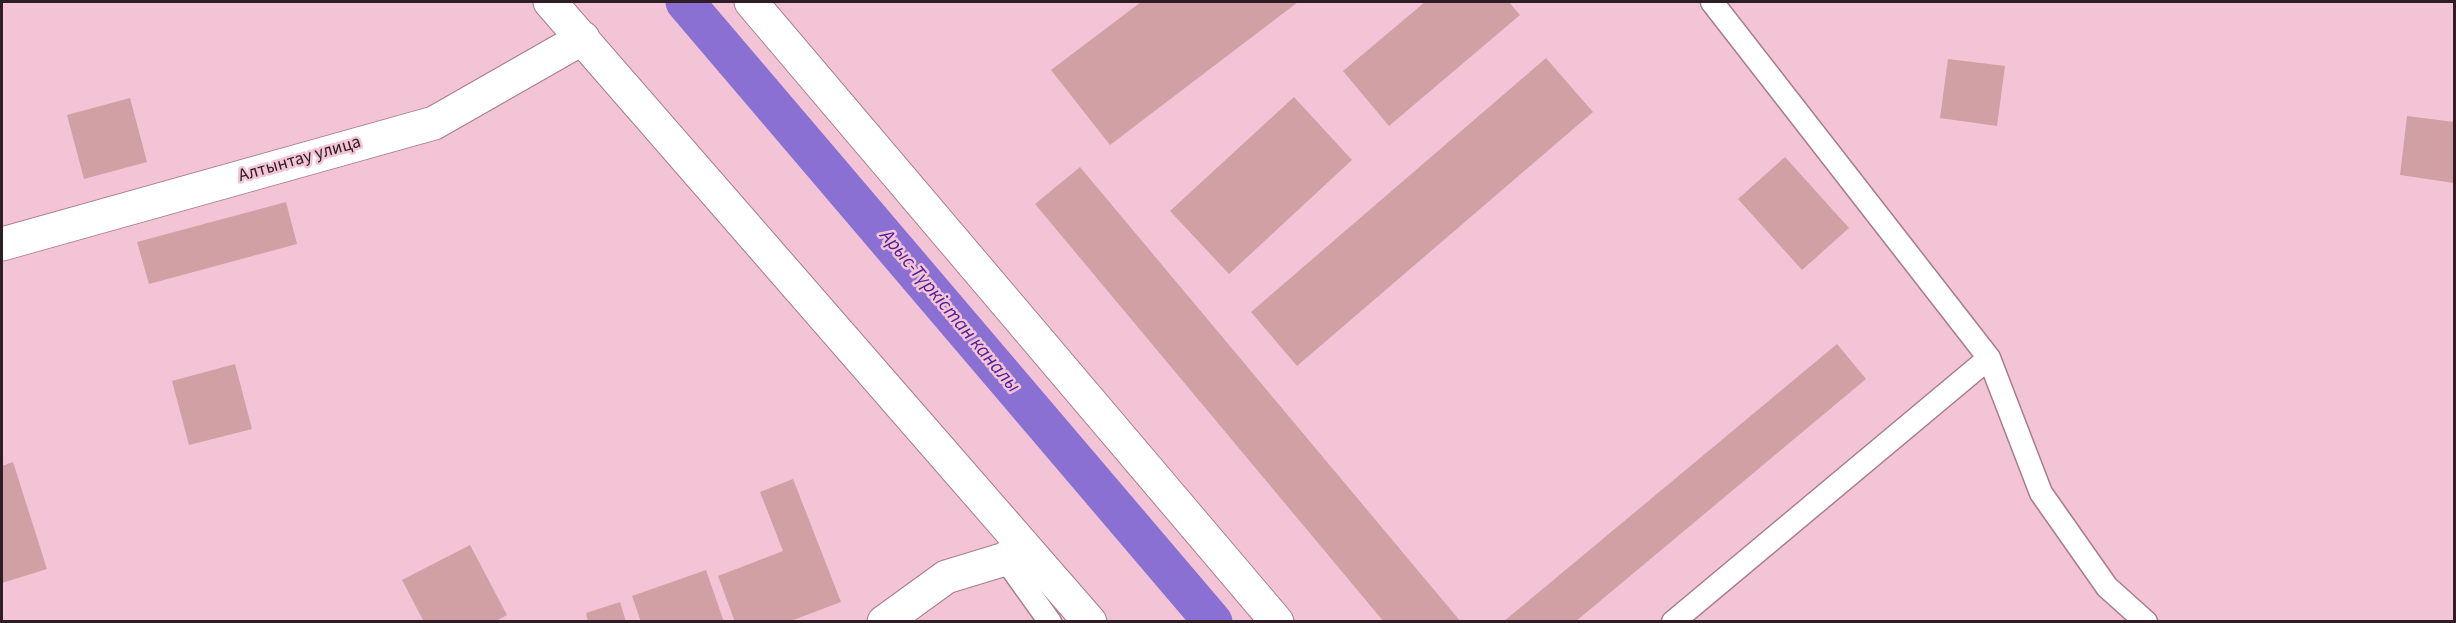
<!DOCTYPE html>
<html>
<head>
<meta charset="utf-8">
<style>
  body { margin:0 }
  #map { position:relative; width:2456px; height:623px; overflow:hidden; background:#f3c4d6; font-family:"Source Sans 3",sans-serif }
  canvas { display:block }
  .frame { position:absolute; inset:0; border:3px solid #2e1d24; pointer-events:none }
</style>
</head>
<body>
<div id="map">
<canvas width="2456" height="623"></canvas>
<div class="frame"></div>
</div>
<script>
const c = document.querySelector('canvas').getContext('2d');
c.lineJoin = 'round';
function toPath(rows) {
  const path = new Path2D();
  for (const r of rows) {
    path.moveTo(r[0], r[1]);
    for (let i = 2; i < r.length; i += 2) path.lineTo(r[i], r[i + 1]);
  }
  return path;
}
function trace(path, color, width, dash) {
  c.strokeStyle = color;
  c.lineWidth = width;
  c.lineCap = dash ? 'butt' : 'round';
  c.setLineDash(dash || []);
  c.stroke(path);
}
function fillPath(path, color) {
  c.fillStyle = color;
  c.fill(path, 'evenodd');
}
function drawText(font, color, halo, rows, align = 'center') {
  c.font = font + ' "Source Sans 3",sans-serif';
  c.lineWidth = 5;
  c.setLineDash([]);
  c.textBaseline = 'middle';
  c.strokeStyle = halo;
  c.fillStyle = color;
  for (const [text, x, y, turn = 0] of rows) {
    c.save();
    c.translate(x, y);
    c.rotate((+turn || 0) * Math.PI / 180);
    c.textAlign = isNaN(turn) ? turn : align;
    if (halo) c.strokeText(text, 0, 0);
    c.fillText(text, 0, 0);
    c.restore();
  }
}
const canal = toPath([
  [685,2,1213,622]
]);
const building = toPath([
  [1141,2,1298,2,1110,145,1051,70],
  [1425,2,1509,2,1520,15,1389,126,1343,71],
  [1546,58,1593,112,1297,366,1251,312],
  [1948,59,2005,66,1997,126,1940,118],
  [1294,97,1352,160,1229,274,1170,211],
  [130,98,147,162,84,179,67,115],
  [2407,116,2454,122,2454,183,2400,175],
  [1785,157,1849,228,1802,270,1738,199],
  [1080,167,1461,622,1384,622,1035,204],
  [286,202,297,244,149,284,137,242],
  [1837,344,1866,379,1575,622,1503,622],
  [235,364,252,429,189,445,172,381],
  [13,462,47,569,2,583,2,466],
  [793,479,841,602,788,622,735,622,718,576,783,551,760,492],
  [470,545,507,615,494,622,424,622,402,580],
  [706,570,724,622,641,622,632,596],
  [620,602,626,622,588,622,586,613]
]);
const service = toPath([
  [1712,2,1989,358,2041,493,2107,587,2146,622],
  [1005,559,1050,622],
  [1673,622,1989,358]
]);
const minor = toPath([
  [550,2,1090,622],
  [751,2,1277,622],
  [2,244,434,123,583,38],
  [884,622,946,577,1005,559,1023,546]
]);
const streetNames = [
  ["Алтынтау улица",300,160,-16]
];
const waterNames = [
  ["Арыс-Түркістан каналы",949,312,50]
];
trace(canal, '#8a70d3', 39);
fillPath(building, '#d0a0a4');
trace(service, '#a77c8d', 25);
trace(minor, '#a77c8d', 35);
trace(service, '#fff', 22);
trace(minor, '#fff', 33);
drawText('18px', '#2e1d24', '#f3c4d6', streetNames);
drawText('italic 20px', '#4e2198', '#f3c4d6', waterNames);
</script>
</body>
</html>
